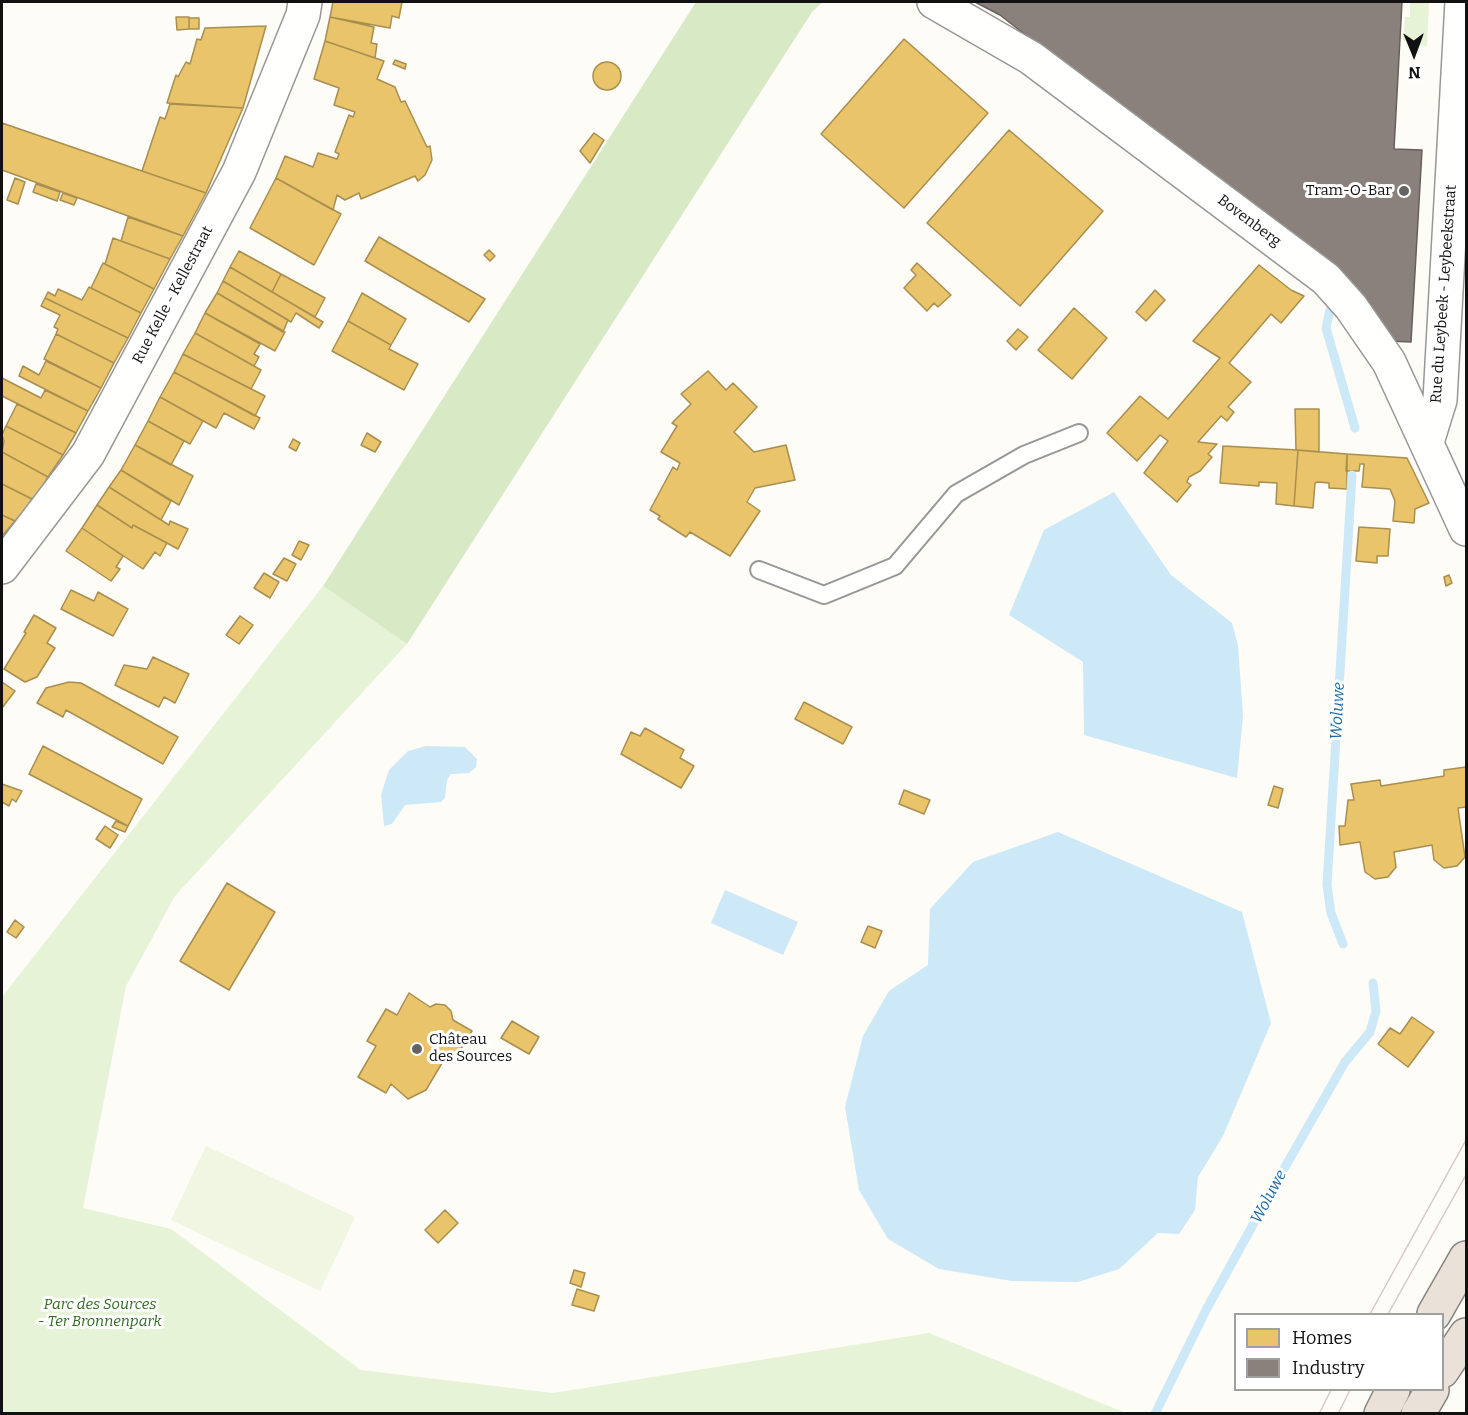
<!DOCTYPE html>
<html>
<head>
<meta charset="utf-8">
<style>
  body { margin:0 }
  #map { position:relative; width:1468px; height:1415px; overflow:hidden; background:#fdfcf7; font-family:Bitter,serif }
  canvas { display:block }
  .frame { position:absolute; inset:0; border:3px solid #111; pointer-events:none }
  .legend { position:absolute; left:1234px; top:1313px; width:210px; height:78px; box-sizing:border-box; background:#fff; border:2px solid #a0a0a0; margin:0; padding:8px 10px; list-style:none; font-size:18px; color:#111 }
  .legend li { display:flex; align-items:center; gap:12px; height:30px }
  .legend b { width:30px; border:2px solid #a0a0a0 }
  .north { position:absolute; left:1384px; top:24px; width:60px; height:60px; -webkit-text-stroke:4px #fff; paint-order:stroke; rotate:179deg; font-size:16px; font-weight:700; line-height:24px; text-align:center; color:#111 }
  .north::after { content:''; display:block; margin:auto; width:21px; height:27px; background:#111; clip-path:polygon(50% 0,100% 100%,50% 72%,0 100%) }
</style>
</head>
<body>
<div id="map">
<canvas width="1468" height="1415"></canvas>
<div class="frame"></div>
<ul class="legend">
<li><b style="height:16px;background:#e9c46a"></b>Homes</li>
<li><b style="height:16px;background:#8a817c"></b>Industry</li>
</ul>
<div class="north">N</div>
</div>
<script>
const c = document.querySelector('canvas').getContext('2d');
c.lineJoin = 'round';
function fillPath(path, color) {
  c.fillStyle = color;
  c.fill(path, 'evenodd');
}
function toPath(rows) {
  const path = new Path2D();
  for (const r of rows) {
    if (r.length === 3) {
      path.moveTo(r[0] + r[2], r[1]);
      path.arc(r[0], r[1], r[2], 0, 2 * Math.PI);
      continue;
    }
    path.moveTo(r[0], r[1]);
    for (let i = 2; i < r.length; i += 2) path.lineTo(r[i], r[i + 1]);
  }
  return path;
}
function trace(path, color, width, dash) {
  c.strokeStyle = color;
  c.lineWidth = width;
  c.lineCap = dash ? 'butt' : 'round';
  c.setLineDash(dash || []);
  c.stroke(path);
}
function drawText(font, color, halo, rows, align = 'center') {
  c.font = font + ' Bitter,serif';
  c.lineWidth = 6;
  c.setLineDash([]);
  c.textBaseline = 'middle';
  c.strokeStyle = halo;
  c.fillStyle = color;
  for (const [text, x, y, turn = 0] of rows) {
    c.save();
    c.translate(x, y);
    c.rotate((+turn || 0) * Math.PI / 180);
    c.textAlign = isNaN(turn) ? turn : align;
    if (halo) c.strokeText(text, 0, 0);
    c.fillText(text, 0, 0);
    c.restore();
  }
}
const green = toPath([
  [1410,2,1429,2,1427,46,1408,46,1408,41,1403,40,1405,17,1410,17],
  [323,586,407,644,175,896,126,986,83,1208,171,1229,361,1370,553,1393,929,1333,1126,1413,2,1413,2,997]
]);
const forest = toPath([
  [696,2,823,2,812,12,407,644,323,586]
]);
const pitch = toPath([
  [206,1146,355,1217,320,1291,171,1220]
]);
const water = toPath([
  [1114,492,1171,575,1232,623,1238,646,1243,716,1237,778,1084,735,1083,662,1009,615,1044,530],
  [426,746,465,747,477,759,476,767,469,773,451,774,447,780,445,798,441,802,405,805,392,824,384,826,381,795,389,770,408,751],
  [1058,832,1242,912,1271,1023,1223,1136,1198,1177,1195,1210,1179,1234,1158,1233,1119,1269,1078,1282,1012,1281,939,1269,888,1239,859,1190,845,1107,863,1036,889,991,928,965,930,909,973,862],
  [725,890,798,922,783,955,711,923]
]);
const homes = toPath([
  [333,2,402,2,399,18,392,16,390,28,330,17,333,2],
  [176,17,189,17,189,29,177,30,176,17],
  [330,17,374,27,371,43,377,44,375,58,325,41,330,17],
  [189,18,199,18,199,29,189,29,189,18],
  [266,26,243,108,167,103,176,75,178,77,186,62,190,64,197,39,201,40,205,28,266,26],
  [904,39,988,113,904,208,821,134,904,39],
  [325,41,384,61,377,79,395,87,401,102,405,101,427,147,430,146,432,160,425,175,418,181,415,176,361,199,359,193,345,200,337,195,333,210,276,178,285,156,313,167,318,153,337,159,339,154,335,152,349,115,353,117,355,112,334,105,339,88,314,79,325,41],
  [395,60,406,64,405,69,393,64,395,60],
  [607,76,14],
  [170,104,243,108,206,193,142,171,160,117,165,119,170,104],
  [2,123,142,171,206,193,183,236,2,170,2,123],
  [1009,130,1103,211,1020,306,927,223,1009,130],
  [594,133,604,140,590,163,580,151,594,133],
  [15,178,25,182,18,204,7,200,15,178],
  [276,178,341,214,314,265,250,228,276,178],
  [36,184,60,192,57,201,33,192,36,184],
  [63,193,77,198,74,205,60,200,63,193],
  [128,217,183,236,170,259,121,241,128,217],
  [379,237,485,299,469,322,365,261,379,237],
  [113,238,170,259,154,289,105,264,113,238],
  [489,250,495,256,490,261,484,255,489,250],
  [239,251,281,274,272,292,230,267,239,251],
  [103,263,154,289,141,313,91,288,103,263],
  [917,263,951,295,938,307,934,303,927,311,904,288,916,275,911,270,917,263],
  [1259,265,1291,290,1304,296,1281,323,1271,314,1229,363,1251,382,1228,407,1234,412,1227,421,1221,416,1198,442,1217,444,1208,454,1212,457,1200,471,1189,477,1187,482,1191,485,1177,502,1144,473,1168,441,1160,435,1137,461,1107,433,1140,396,1168,419,1220,358,1193,341,1259,265],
  [230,267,323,322,319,328,296,313,291,322,223,281,230,267],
  [281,274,325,298,315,317,272,292,281,274],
  [223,281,288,320,283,332,217,293,223,281],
  [89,287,141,313,128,338,45,298,48,292,55,296,58,289,82,300,89,287],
  [1155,290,1165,300,1146,321,1136,312,1155,290],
  [217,293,285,332,275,351,205,313,217,293],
  [362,293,406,319,391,345,348,321,362,293],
  [45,298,128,338,114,363,56,334,58,329,54,327,60,315,41,306,45,298],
  [1074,308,1107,338,1072,379,1038,350,1074,308],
  [205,313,260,344,254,354,259,357,254,366,195,333,205,313],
  [348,321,391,345,389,349,418,364,404,390,332,351,348,321],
  [1018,329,1028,337,1016,350,1007,341,1018,329],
  [195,333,261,370,251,389,183,354,195,333],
  [56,334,114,363,101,388,44,359,56,334],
  [183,354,265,396,255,416,174,372,183,354],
  [46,361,101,388,88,411,19,376,23,366,39,375,46,361],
  [708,371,726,390,733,383,757,407,734,432,754,452,786,445,795,480,755,488,747,502,760,511,730,556,690,532,686,537,658,519,660,516,650,510,673,467,677,470,680,463,661,452,677,426,672,423,691,404,681,394,708,371],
  [174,372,260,418,254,429,224,413,216,428,160,397,174,372],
  [2,378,41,398,45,390,88,411,76,433,2,396,2,378],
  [160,397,203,421,190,444,148,421,160,397],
  [17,404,76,433,63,455,6,426,17,404],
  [1295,409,1319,409,1319,452,1296,450,1295,409],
  [148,421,184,441,171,465,135,445,148,421],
  [6,426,63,455,48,477,2,452,4,441,2,435,6,426],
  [367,433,381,442,375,452,361,445,367,433],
  [293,439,300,443,296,451,289,447,293,439],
  [135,445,193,476,179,505,121,470,135,445],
  [1223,446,1298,450,1294,506,1276,504,1277,483,1259,482,1259,486,1220,483,1223,446],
  [1298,450,1347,454,1347,489,1329,488,1329,483,1318,482,1315,483,1313,508,1294,506,1298,450],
  [2,452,48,477,34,500,2,484,2,452],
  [1347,454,1407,458,1429,503,1415,509,1414,523,1393,521,1395,501,1390,489,1362,487,1364,464,1360,464,1359,471,1346,471,1347,454],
  [121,470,171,501,161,520,109,487,121,470],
  [2,484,34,500,15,521,2,515,2,484],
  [109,487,169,525,170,521,188,529,178,549,133,525,132,528,97,505,109,487],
  [97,505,132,528,133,525,167,543,160,556,155,552,143,569,82,528,97,505],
  [2,515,15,521,2,536,2,515],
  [1359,527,1390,529,1388,556,1377,556,1377,563,1356,561,1359,527],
  [82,528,123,556,116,567,120,569,111,581,66,551,82,528],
  [299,541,309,545,301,560,292,555,299,541],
  [284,558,296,564,287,581,273,574,284,558],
  [264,573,279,582,270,598,254,588,264,573],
  [1449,575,1452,583,1446,586,1444,577,1449,575],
  [71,590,94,601,98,592,128,609,113,636,61,609,71,590],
  [34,615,56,628,47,643,55,648,37,677,25,682,4,669,26,633,24,632,34,615],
  [240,616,253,625,239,644,226,635,240,616],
  [153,657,189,674,175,703,164,697,159,707,115,685,124,665,147,669,153,657],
  [2,682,15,691,2,708,2,682],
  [69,682,81,683,178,737,163,764,66,710,63,717,37,703,46,688,69,682],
  [804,702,852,727,843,744,795,719,804,702],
  [645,728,684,750,680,758,694,766,681,788,621,754,631,732,640,736,645,728],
  [43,746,142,799,128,826,29,774,43,746],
  [1466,767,1466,807,1458,808,1465,857,1457,866,1444,868,1434,860,1432,845,1394,852,1396,867,1388,877,1375,879,1365,872,1360,842,1340,845,1339,826,1345,826,1348,800,1354,800,1351,784,1380,780,1381,786,1444,776,1444,770,1466,767],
  [2,784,22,791,16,802,12,799,9,806,2,802,2,784],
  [1274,786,1283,789,1278,808,1268,805,1274,786],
  [904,790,930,800,924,814,899,804,904,790],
  [116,821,128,826,125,832,112,827,116,821],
  [105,826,118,835,110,848,96,839,105,826],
  [227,883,275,912,229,990,180,961,227,883],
  [15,920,24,927,16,938,7,932,15,920],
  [868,926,882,931,875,948,861,942,868,926],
  [409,993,430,1007,436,1004,445,1005,451,1011,453,1020,472,1031,456,1057,448,1053,426,1090,408,1099,391,1084,386,1093,358,1077,376,1046,367,1041,386,1009,397,1015,409,993],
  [1412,1017,1434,1032,1408,1067,1378,1044,1390,1028,1400,1034,1412,1017],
  [512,1021,539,1037,529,1054,501,1038,512,1021],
  [445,1210,458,1223,438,1243,425,1230,445,1210],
  [574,1270,585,1273,581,1287,570,1283,574,1270],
  [577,1289,599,1296,594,1311,572,1305,577,1289]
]);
const industry = toPath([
  [975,2,1402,2,1394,149,1422,150,1411,342,1388,341,1370,304,1000,15,975,2]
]);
const stream = toPath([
  [1330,310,1326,328,1355,428],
  [1343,944,1331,913,1327,885,1352,475],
  [1155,1414,1206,1310,1277,1181,1345,1062,1370,1032,1376,1011,1373,983]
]);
const lane = toPath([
  [759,570,824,595,895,566,956,494,1024,455,1079,433]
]);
const street = toPath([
  [934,2,1031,58,1326,279,1351,307,1389,362,1466,529],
  [1427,442,1440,400,1462,2],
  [2,567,88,454,239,172,303,15,305,2]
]);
const highway = toPath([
  [1434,1314,1466,1258],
  [1442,1371,1466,1335],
  [1381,1414,1393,1390],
  [1418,1414,1432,1390]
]);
const tram = toPath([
  [1370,1314,1466,1140],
  [1388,1314,1466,1175],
  [1319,1414,1331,1390],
  [1338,1414,1350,1390]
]);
const markers = [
  [1404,191,6,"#646362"],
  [417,1049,6,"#646362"]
];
const poiNames = [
  ["Tram-O-Bar",1392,191],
  ["Château",429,1040,"left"],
  ["des Sources",429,1057,"left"]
];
const streetNames = [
  ["Bovenberg",1249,221,37],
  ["Rue du Leybeek - Leybeekstraat",1444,294,-86],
  ["Rue Kelle - Kellestraat",173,295,-62]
];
const parkNames = [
  ["Parc des Sources",100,1305],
  ["- Ter Bronnenpark",100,1322]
];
const waterNames = [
  ["Woluwe",1338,711,-87],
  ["Woluwe",1269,1197,-62]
];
fillPath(green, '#e7f3d7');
fillPath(forest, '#d8eac5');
fillPath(pitch, '#f0f6e1');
fillPath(water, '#cde8f7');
fillPath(homes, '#e9c46a');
trace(homes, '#a88e4f', 1.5);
fillPath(industry, '#8a817c');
trace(industry, '#665f5c', 1.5);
trace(stream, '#cde8f7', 9);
trace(lane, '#979795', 20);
trace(street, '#979795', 36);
trace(highway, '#858482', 36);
trace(lane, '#fffffe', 16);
trace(street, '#fffffe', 33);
trace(highway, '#eae1d8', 33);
trace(tram, '#d9c6c7', 1.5);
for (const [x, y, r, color] of markers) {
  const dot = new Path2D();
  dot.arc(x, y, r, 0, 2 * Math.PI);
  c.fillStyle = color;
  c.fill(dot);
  trace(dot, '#fff', 2);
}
drawText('15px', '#111', '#fff', poiNames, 'right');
drawText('15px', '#111', '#fff', streetNames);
drawText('italic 15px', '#2f6b1f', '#fff', parkNames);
drawText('italic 16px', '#1768a6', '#fff', waterNames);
</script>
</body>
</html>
